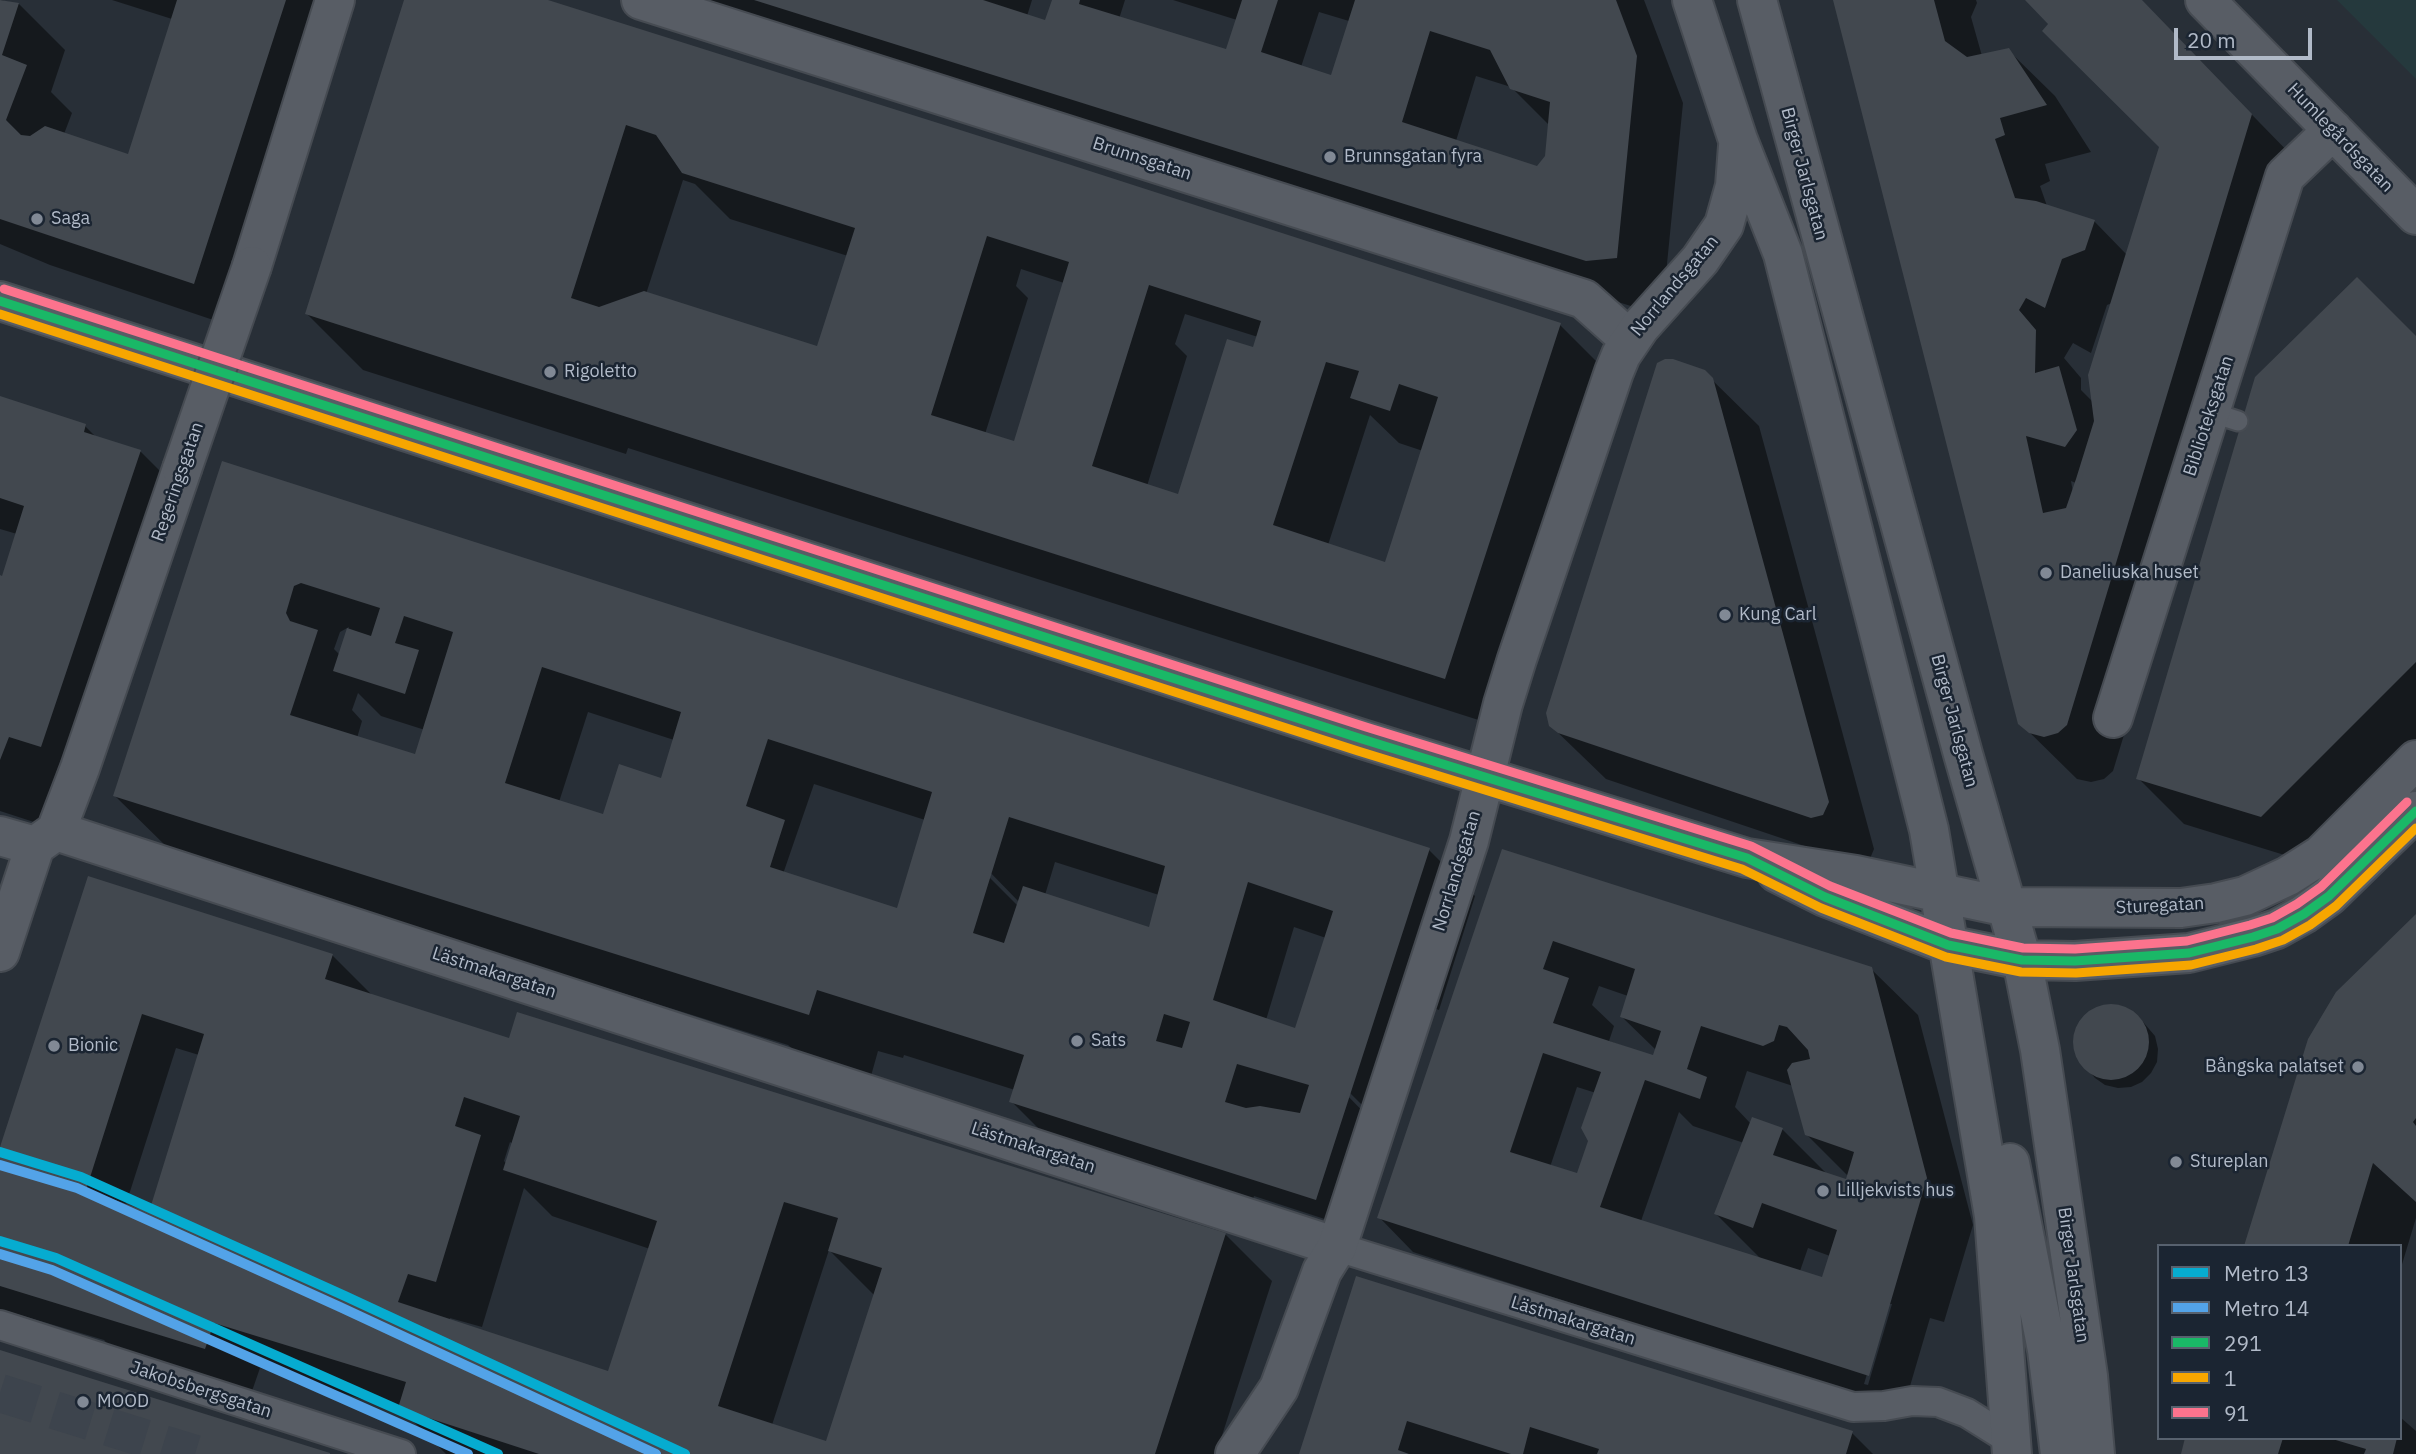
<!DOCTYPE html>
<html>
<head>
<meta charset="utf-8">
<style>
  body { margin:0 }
  #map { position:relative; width:2416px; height:1454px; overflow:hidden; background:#282f37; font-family:"IBM Plex Sans",sans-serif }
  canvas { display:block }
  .legend { position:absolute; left:2157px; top:1244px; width:245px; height:196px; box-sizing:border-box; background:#1b2532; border:2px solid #57616e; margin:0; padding:9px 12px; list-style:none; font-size:21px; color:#b1bac8 }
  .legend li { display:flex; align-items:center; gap:14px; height:35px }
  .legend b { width:35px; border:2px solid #57616e }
  .scale { position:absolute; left:2174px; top:28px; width:138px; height:32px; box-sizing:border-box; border:4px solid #b1bac8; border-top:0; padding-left:9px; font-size:21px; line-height:24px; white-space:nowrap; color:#b1bac8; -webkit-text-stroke:5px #1b2532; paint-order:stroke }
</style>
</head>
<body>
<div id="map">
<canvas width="2416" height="1454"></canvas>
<ul class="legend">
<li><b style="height:9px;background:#06acd0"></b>Metro 13</li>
<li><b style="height:9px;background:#53a3e8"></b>Metro 14</li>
<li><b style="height:9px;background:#1ab867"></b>291</li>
<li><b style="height:9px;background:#f7a600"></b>1</li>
<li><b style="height:9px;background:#fc738d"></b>91</li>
</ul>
<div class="scale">20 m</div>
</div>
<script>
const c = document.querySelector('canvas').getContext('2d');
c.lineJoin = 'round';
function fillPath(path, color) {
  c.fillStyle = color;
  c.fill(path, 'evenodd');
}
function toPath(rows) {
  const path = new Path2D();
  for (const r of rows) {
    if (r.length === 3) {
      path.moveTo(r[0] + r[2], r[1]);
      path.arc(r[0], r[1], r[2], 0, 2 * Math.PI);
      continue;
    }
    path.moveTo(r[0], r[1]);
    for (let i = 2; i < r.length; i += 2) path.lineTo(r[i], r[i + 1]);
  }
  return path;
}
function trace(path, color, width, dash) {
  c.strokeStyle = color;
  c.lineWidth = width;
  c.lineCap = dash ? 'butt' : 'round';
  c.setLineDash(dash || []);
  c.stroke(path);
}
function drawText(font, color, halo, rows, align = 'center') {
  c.font = font + ' "IBM Plex Sans",sans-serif';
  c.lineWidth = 5;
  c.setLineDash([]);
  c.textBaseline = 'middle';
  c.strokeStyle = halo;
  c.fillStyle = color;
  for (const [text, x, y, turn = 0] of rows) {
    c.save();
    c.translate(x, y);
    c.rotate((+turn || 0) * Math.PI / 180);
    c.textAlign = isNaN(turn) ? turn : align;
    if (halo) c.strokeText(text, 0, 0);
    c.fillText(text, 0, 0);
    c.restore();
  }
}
const green = toPath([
  [2337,0,2416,0,2416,79]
]);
const shadow = toPath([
  [0,0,19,4,65,50,51,92,72,113,64,134,130,156,172,19,112,0,346,0,240,329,50,265,0,244],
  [406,0,542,0,1560,325,1606,371,1491,724,628,448,626,454,363,370,306,313],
  [683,180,695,184,730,219,848,256,818,348,646,294],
  [1021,269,1064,283,1015,444,985,434,1028,298,1016,286],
  [1185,314,1258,337,1259,351,1179,496,1147,486,1187,356,1175,344],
  [1370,415,1399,443,1423,451,1387,564,1328,545],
  [656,0,1032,0,1027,16,1046,22,1053,0,1125,0,1119,19,1227,52,1237,20,1173,0,1644,0,1683,103,1663,304,1634,307],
  [1319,12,1349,21,1332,77,1301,67],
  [1476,76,1511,87,1550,126,1547,156,1538,168,1456,141],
  [1834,0,1976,0,1977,3,1971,17,1982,56,2008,50,2055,96,2091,152,2045,164,2050,181,2040,186,2047,206,2094,221,2127,255,2160,147,2027,0,2140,0,2298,162,2113,771,2104,779,2091,782,2077,779,2020,723],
  [2112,303,2094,403,2081,390,2081,378,2064,358,2073,343,2091,353,2107,305],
  [2071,481,2076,483,2073,492],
  [2416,339,2416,754,2307,862,2184,824,2138,778],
  [1704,372,1759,426,1874,849,1869,861,1858,864,1606,779,1550,725],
  [0,397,85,426,98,439,141,452,187,498,40,824,0,811,0,577,3,578,17,534,0,529],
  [206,519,1429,850,1475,896,1439,1010,1425,1005,1386,1129,1346,1089,1344,1092,1380,1129,1343,1225,1254,1196,1250,1208,1057,1147,1011,1101,1015,1090,904,1055,903,1058,878,1051,871,1076,794,1050,788,1045,172,852,115,796],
  [349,627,340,655,334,649,340,632],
  [358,693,381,716,425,730,423,759,357,738,362,721,352,710],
  [588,712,674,740,662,780,609,818,559,802],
  [814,784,925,820,898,910,783,874],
  [1055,862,1159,895,1150,929,1045,895],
  [986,868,1019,902,1019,907,983,871],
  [1294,927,1326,938,1296,1030,1266,1020],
  [1503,851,1871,969,1918,1015,1973,1225,1944,1322,1930,1318,1903,1410,1413,1252,1379,1217],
  [1599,986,1628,996,1622,1017,1656,1050,1654,1057,1609,1041,1614,1026,1592,1005],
  [1747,1071,1793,1086,1806,1134,1849,1177,1848,1181,1827,1174,1782,1129,1751,1124,1735,1107],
  [1577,1087,1596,1093,1590,1141,1578,1176,1550,1167],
  [1679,1112,1693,1126,1744,1143,1716,1214,1762,1260,1641,1221],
  [1808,1248,1830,1256,1823,1279,1800,1271],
  [1888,1304,1892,1304,1868,1385,1864,1384],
  [89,878,332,955,374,997,510,1041,1105,1196,1226,1235,1272,1281,1216,1454,446,1454,404,1412,260,1368,251,1394,115,1352,104,1340,0,1309,0,1152],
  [176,1048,199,1055,150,1214,126,1204],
  [510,1142,513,1144,507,1164,504,1161],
  [524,1188,552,1216,650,1249,609,1373,449,1321,450,1318,482,1327],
  [829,1250,875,1296,827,1444,772,1425],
  [2416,915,2416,1218,2400,1271,2400,1246,2246,1246],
  [2114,1005,2127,1008,2138,1016,2155,1036,2158,1049,2157,1062,2151,1073,2142,1082,2131,1087,2118,1088,2105,1085,2095,1078,2078,1058,2075,1045,2076,1033,2081,1021,2090,1012,2102,1006],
  [1357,1279,1852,1433,1873,1454,1300,1454],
  [2400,1417,2416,1431,2416,1454,2183,1454,2187,1438,2400,1438]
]);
const building = toPath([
  [0,0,19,3,2,55,27,65,6,120,21,135,30,136,45,126,128,154,177,0,286,0,194,284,0,219],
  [404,0,548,0,1068,164,1561,323,1445,679,305,314],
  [626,125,656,135,682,173,855,228,817,346,644,291,599,307,571,298],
  [987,236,1069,262,1014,441,931,415],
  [1149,285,1261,321,1253,347,1227,339,1178,494,1092,466],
  [1326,362,1359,371,1350,398,1390,411,1399,384,1438,397,1385,562,1273,525],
  [754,0,983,0,1045,20,1052,0,1080,0,1079,4,1226,49,1242,0,1278,0,1261,52,1331,75,1355,0,1616,0,1637,56,1617,258,1586,261],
  [1430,31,1490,50,1510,89,1550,102,1545,156,1537,166,1402,122],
  [1833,0,1934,0,1945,41,1967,57,2009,48,2047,105,2000,118,2005,135,1995,139,2015,198,2036,201,2095,220,2085,250,2062,259,2045,308,2026,298,2019,310,2036,330,2035,373,2059,366,2077,430,2065,447,2026,436,2043,513,2066,508,2076,479,2094,421,2088,375,2159,147,2042,31,2048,24,2025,0,2142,0,2252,114,2067,725,2058,733,2044,737,2029,733,2018,724],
  [2357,277,2416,336,2416,662,2261,817,2136,779,2255,377],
  [1665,359,1673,359,1705,370,1713,378,1829,802,1823,815,1811,818,1558,733,1549,726,1546,713,1657,363],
  [0,396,86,424,84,432,141,450,41,747,9,737,0,760,0,575,2,576,24,506,0,498],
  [222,461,1430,848,1316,1200,1009,1102,1024,1055,817,990,809,1015,113,796],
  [301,583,380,608,371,636,347,628,333,671,405,694,419,650,395,643,404,616,453,632,415,754,290,715,318,630,290,621,286,613,294,586],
  [542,667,681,712,661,778,619,764,603,814,505,783],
  [768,739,932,792,897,908,770,867,785,820,746,806],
  [1009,817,1165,866,1149,927,1023,886,1004,943,973,933],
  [1248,882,1333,911,1295,1028,1213,1000],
  [1164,1014,1190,1022,1182,1048,1156,1041],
  [1237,1064,1309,1085,1300,1113,1260,1106,1246,1108,1225,1102],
  [1502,849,1872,967,1927,1178,1869,1376,1377,1218],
  [1553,941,1635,969,1620,1017,1661,1031,1653,1055,1553,1023,1569,978,1543,969],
  [1779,1025,1787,1027,1808,1050,1810,1059,1792,1063,1787,1070,1805,1135,1854,1152,1846,1179,1773,1155,1783,1128,1752,1117,1714,1214,1753,1228,1762,1203,1837,1230,1822,1277,1600,1207,1645,1080,1700,1099,1707,1077,1687,1069,1701,1026,1763,1046,1774,1041],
  [1543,1053,1601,1072,1581,1128,1588,1141,1577,1173,1510,1152],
  [88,876,333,954,325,979,509,1038,517,1012,1226,1233,1155,1454,539,1454,398,1408,406,1382,214,1323,205,1349,0,1286,0,1147],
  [142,1014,204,1034,149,1212,86,1190],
  [464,1097,520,1116,503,1170,657,1221,608,1371,398,1302,408,1274,436,1282,481,1135,455,1126],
  [784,1202,838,1218,828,1251,882,1268,826,1441,718,1406],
  [2416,914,2416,1118,2413,1122,2416,1126,2416,1202,2373,1163,2348,1246,2244,1246,2308,1039,2336,992],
  [2111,1042,38],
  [1356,1276,1853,1431,1846,1454,1597,1454,1599,1449,1530,1427,1523,1454,1511,1454,1407,1421,1398,1450,1409,1454,1299,1454],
  [0,1350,330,1453,330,1454,0,1454],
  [2185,1438,2283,1438,2278,1454,2181,1454],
  [2329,1438,2397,1438,2393,1454,2364,1454,2366,1449]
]);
const secondaryTunnel = toPath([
  [0,1393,195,1454]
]);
const service = toPath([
  [2210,412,2238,421]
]);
const pedestrian = toPath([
  [1337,1247,1853,1407,1884,1406,1912,1401,1938,1402,1967,1413,2010,1440],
  [0,1325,401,1454]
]);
const minor = toPath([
  [641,0,1584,299,1630,340],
  [2205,0,2416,215],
  [252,266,335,0],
  [2113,718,2285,176,2333,130],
  [56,831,1337,1247],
  [0,836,35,846],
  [0,952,35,846,56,831,80,768,182,469]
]);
const tertiary = toPath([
  [1692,0,1738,140,1783,254,1929,830,1994,1216,2012,1454],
  [1757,0,1963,754,2022,960,2040,1050,2088,1376,2095,1454],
  [0,301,1362,739,1747,858,1856,875,2007,907,2181,908,2216,903,2245,896,2288,876,2321,855,2416,760],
  [1777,873,1825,897,1948,945,2022,960,2075,961,2189,953,2253,937,2277,929,2304,914,2329,896,2416,811],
  [2010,1163,2047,1350,2060,1454],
  [1235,1454,1279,1388,1322,1271,1337,1247,1469,841,1503,704,1517,659,1614,372,1621,355,1640,327,1700,260,1724,225,1735,186,1738,146]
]);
const minorBridge = toPath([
  [182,469,252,266]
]);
const bus1 = toPath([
  [0,301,1362,739,1747,858,1825,897,1948,945,2022,960,2075,961,2189,953,2253,937,2277,929,2304,914,2329,896,2416,811]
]);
const bus2 = toPath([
  [0,314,1358,751,1742,869,1821,908,1946,957,2021,972,2076,973,2191,965,2256,949,2283,940,2310,925,2336,906,2416,828]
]);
const bus3 = toPath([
  [4,289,1366,727,1751,846,1830,886,1951,933,2023,948,2075,949,2187,941,2250,925,2272,918,2297,904,2321,887,2407,802]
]);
const metro1 = toPath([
  [0,1152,81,1177,345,1296,685,1454],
  [0,1241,56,1258,498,1454]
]);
const metro2 = toPath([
  [0,1165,77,1188,340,1307,656,1454],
  [0,1254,52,1270,468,1454]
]);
const markers = [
  [1330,157,7,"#818995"],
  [37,219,7,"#818995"],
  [550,372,7,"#818995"],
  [2046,573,7,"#818995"],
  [1725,615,7,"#818995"],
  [1077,1041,7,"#818995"],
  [54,1046,7,"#818995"],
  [2358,1067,7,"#818995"],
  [2176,1162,7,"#818995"],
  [1823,1191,7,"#818995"],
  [83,1402,7,"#818995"]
];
const streetNames = [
  ["Humlegårdsgatan",2340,138,46],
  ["Brunnsgatan",1142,159,18],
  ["Birger Jarlsgatan",1804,174,75],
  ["Norrlandsgatan",1675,286,-50],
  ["Biblioteksgatan",2209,416,-72],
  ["Regeringsgatan",178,482,-71],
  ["Birger Jarlsgatan",1954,721,75],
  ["Norrlandsgatan",1457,871,-73],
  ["Sturegatan",2160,906,-3],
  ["Lästmakargatan",494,973,18],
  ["Lästmakargatan",1033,1148,18],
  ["Birger Jarlsgatan",2073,1275,82],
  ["Lästmakargatan",1573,1321,17],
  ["Jakobsbergsgatan",201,1390,18]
];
const poiNames = [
  ["Brunnsgatan fyra",1344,157],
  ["Saga",51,219],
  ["Rigoletto",564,372],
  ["Daneliuska huset",2060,573],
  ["Kung Carl",1739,615],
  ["Sats",1091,1041],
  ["Bionic",68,1046],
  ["Bångska palatset",2344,1067,"right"],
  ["Stureplan",2190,1162],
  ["Lilljekvists hus",1837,1191],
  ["MOOD",97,1402]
];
fillPath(green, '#25393d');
fillPath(shadow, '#0007');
fillPath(building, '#42484f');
trace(secondaryTunnel, '#3d444d', 38, [38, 19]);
trace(service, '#464b52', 23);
trace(pedestrian, '#464b52', 32);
trace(minor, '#464b52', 42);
trace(tertiary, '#464b52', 42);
trace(service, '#585d65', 19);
trace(pedestrian, '#585d65', 28);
trace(minor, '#585d65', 38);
trace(tertiary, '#585d65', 38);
trace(minorBridge, '#464b52', 42, []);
trace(minorBridge, '#585d65', 38);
trace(bus1, '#1ab867', 9);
trace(bus2, '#f7a600', 9);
trace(bus3, '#fc738d', 9);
trace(metro1, '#06acd0', 10);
trace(metro2, '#53a3e8', 10);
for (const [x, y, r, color] of markers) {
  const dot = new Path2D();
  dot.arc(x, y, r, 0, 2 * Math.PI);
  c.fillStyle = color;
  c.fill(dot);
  trace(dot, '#1b2532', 2.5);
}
drawText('18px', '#b1bac8', '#1b2532', streetNames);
drawText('18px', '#b1bac8', '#1b2532', poiNames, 'left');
</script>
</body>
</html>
